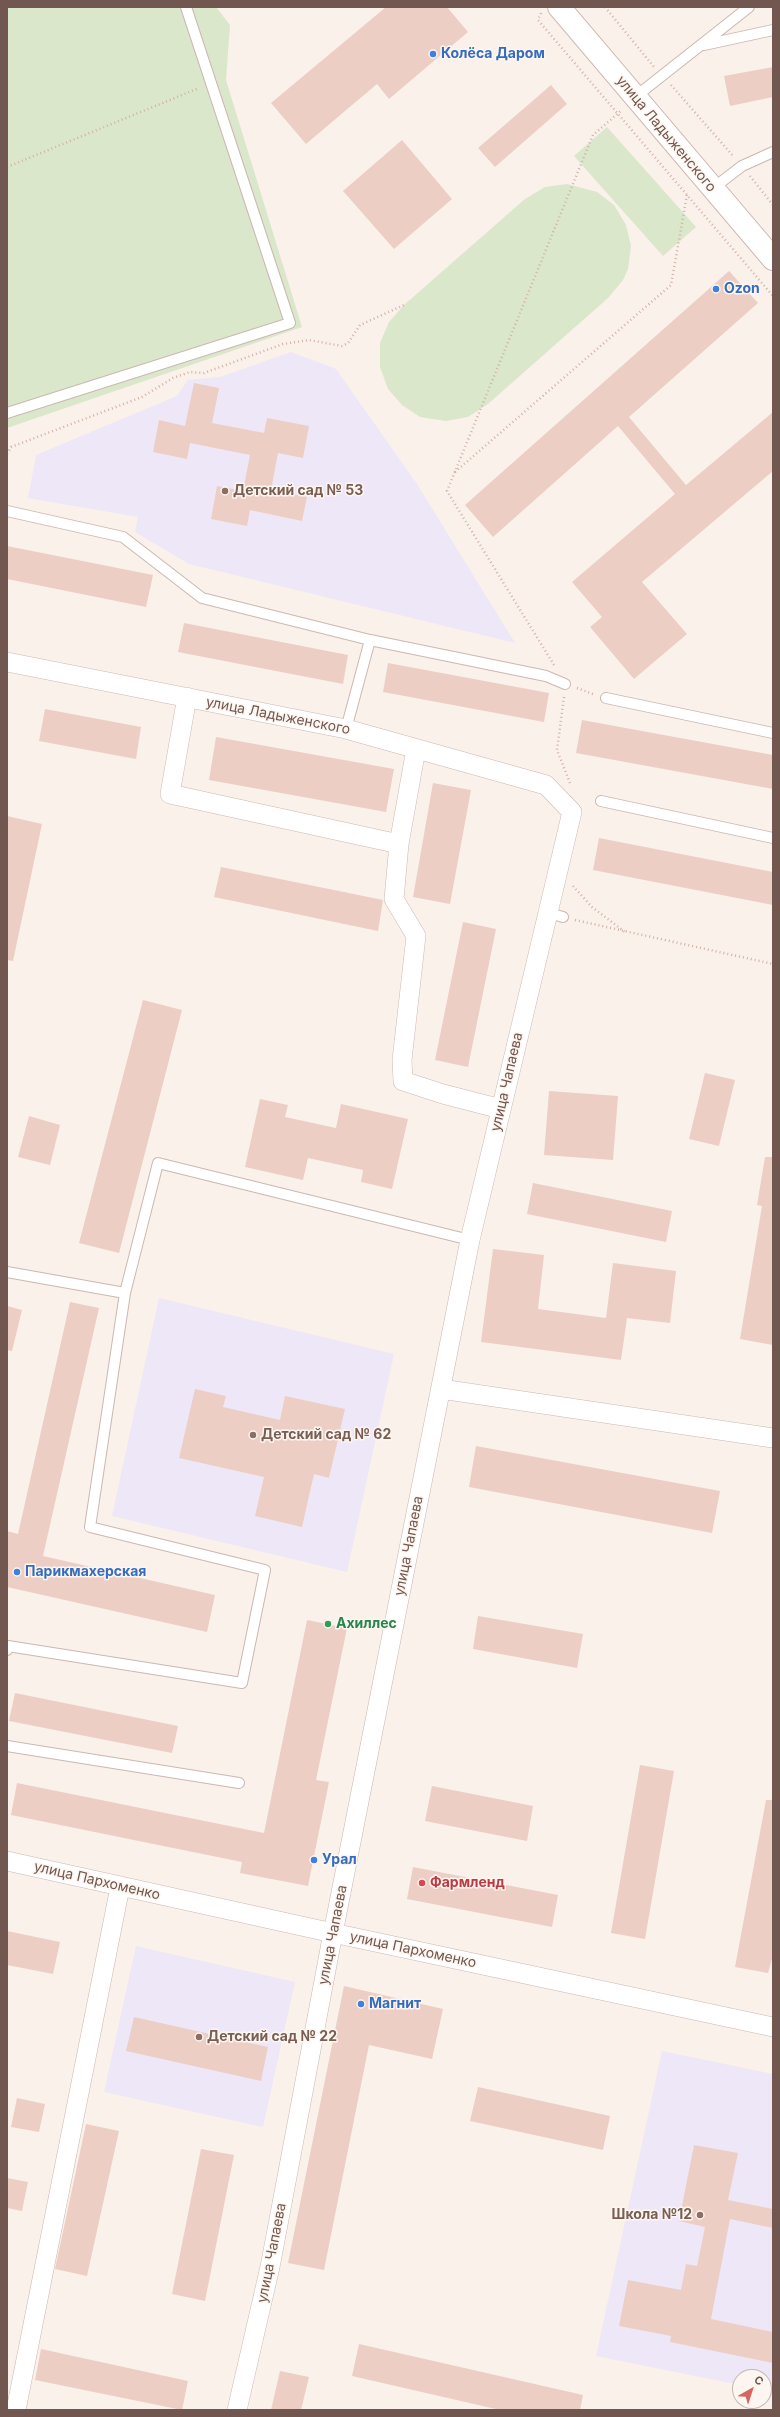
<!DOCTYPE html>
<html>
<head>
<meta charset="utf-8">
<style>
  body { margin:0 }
  #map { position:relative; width:780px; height:2417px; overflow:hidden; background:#faf1ea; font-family:Inter,sans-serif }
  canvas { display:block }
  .frame { position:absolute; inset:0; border:8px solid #725750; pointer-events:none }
  .north { position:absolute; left:732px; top:2369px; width:40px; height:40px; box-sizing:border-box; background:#fdf6f0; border:1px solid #c5b6b0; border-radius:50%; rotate:39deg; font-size:11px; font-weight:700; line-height:16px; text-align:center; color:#725750 }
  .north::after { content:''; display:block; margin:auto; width:14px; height:18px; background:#d5655e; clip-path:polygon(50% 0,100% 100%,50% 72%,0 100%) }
</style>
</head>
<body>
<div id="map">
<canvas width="780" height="2417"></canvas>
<div class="frame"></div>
<div class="north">С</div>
</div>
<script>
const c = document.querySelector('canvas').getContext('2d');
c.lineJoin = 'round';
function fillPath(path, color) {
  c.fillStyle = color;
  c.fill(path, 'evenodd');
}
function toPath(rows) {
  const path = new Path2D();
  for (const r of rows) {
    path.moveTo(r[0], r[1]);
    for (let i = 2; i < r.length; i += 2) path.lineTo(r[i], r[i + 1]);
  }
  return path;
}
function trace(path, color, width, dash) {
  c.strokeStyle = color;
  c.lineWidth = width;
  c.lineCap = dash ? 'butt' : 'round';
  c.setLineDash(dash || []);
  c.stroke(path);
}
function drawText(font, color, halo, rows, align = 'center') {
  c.font = font + ' Inter,sans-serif';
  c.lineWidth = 3;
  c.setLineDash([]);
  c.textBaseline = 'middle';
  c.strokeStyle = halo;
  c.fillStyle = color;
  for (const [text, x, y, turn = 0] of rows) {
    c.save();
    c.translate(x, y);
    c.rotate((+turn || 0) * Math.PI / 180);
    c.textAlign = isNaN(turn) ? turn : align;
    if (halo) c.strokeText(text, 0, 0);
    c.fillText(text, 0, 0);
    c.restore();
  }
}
const education = toPath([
  [291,352,336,369,417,484,515,643,189,564,135,532,138,517,28,498,36,455,177,396,188,380,220,377],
  [159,1298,394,1354,347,1572,112,1516],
  [136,1946,295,1982,263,2127,104,2092],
  [662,2051,773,2074,773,2391,764,2389,764,2377,740,2377,740,2385,596,2356]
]);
const green = toPath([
  [7,7,216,7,230,25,226,80,302,327,7,428],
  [607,127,696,227,663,256,574,156],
  [567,184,597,192,614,205,626,225,631,246,628,269,623,280,608,298,488,404,468,417,446,421,420,417,402,405,388,389,380,367,380,343,389,322,404,305,525,199,545,187]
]);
const building = toPath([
  [386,7,447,7,468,32,389,99,377,84,306,144,271,103],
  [773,67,773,97,730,106,724,76],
  [551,85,567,104,495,167,478,148],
  [402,140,452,199,394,249,343,191],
  [729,271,758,303,629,417,686,485,773,412,773,471,642,582,687,634,634,679,590,627,602,617,572,582,675,494,618,426,493,537,465,505],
  [194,383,219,388,212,423,264,433,267,418,309,426,303,458,278,453,271,490,307,497,302,521,250,510,247,526,211,519,217,486,243,491,250,455,190,443,187,459,153,452,159,420,185,426],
  [7,546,153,575,146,607,7,579],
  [184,623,348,655,343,684,178,652],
  [388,663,549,693,544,722,383,692],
  [45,709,141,727,136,759,39,741],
  [582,720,773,755,773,789,576,753],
  [216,737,394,769,386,812,209,780],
  [433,783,471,790,450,904,413,897],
  [7,816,42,824,13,961,7,960],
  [599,838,773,872,773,905,593,870],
  [221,867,383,900,378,931,214,897],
  [463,922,496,929,468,1067,435,1060],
  [143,1000,182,1010,119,1253,79,1243],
  [705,1073,735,1080,719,1146,689,1139],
  [549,1091,618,1096,613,1160,544,1155],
  [260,1099,288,1105,285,1117,336,1128,341,1104,408,1119,392,1189,361,1182,363,1170,308,1158,303,1180,245,1167],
  [29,1116,60,1125,50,1165,18,1157],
  [765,1157,773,1157,773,1345,740,1339,762,1206,757,1205],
  [533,1183,672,1211,666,1242,527,1214],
  [493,1249,544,1255,538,1309,606,1318,613,1263,676,1271,670,1323,627,1318,621,1360,481,1342],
  [70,1302,99,1308,43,1556,215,1595,207,1632,7,1587,7,1531,18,1534],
  [7,1306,22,1310,12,1351,7,1350],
  [195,1389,226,1396,223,1407,280,1420,285,1396,345,1409,329,1478,314,1474,302,1527,255,1516,264,1477,179,1458],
  [476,1446,720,1491,712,1533,469,1487],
  [478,1616,583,1634,577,1668,473,1649],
  [307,1620,347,1628,316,1780,329,1782,308,1886,240,1873,242,1862,11,1815,17,1783,264,1833],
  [15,1693,178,1726,172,1753,9,1721],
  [640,1765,674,1771,645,1939,611,1933],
  [432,1786,533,1806,527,1841,425,1821],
  [766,1800,773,1800,773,1955,768,1973,735,1967],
  [413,1867,558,1895,552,1927,407,1899],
  [7,1931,60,1942,53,1974,7,1965],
  [344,1986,443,2009,432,2059,369,2045,324,2270,288,2263],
  [134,2017,268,2047,261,2081,126,2051],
  [478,2087,610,2116,603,2150,470,2121],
  [17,2098,45,2104,39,2132,11,2127],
  [86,2124,119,2131,87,2276,55,2269],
  [694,2145,738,2153,728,2200,773,2209,773,2228,730,2219,711,2319,773,2332,773,2363,670,2342,671,2336,619,2326,628,2280,681,2290,686,2264,697,2266,705,2227,679,2221],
  [201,2149,234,2155,205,2301,172,2294],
  [7,2178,28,2182,22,2211,7,2208],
  [359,2344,583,2395,580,2410,500,2410,352,2376],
  [41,2349,188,2381,182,2410,35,2380],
  [280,2371,309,2377,301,2410,271,2410]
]);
const path = toPath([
  [605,7,654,67],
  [541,13,538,20,773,296],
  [671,85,734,157],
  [7,167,199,88],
  [750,176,773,205],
  [7,454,11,447,142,397,173,378,190,372,204,373,283,344,309,340,342,346,348,343,360,325,404,305],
  [455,472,671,285,687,195],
  [554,665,447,491,593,135,622,110],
  [577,688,593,694],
  [564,697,557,750,570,783],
  [573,886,592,907,625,932],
  [575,920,773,964]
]);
const lane = toPath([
  [704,45,773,30],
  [635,97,749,7],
  [712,189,742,166,773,152],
  [7,413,290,323,186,7],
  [7,511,123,537,202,598,370,640,346,729],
  [370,640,546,676,565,684],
  [606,698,773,733],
  [601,801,773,838],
  [546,916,556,915,563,917],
  [7,1272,125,1293],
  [7,1650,8,1646,242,1683,265,1570,90,1527,125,1293,158,1163,470,1240],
  [7,1746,239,1783]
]);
const street = toPath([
  [7,662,346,729,546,785,572,812,470,1240,333,1933,270,2267,237,2410],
  [187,697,170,794,399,844,416,749],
  [399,844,394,899,416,936,402,1060,403,1081,443,1094,501,1109],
  [441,1389,773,1438],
  [7,1861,333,1933,773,2027],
  [16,2410,120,1887]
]);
const secondary = toPath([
  [559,7,773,259]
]);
const markers = [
  [433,54,4,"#3f7fe0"],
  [716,289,4,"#3f7fe0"],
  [225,491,4,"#8d6e63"],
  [253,1435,4,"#8d6e63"],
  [17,1572,4,"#3f7fe0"],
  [328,1624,4,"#2e9e5b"],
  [314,1860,4,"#3f7fe0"],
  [422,1883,4,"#e0444e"],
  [361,2004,4,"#3f7fe0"],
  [199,2037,4,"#8d6e63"],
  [700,2215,4,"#8d6e63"]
];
const shopNames = [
  ["Колёса Даром",441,54],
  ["Ozon",724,289],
  ["Парикмахерская",25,1572],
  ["Урал",322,1860],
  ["Магнит",369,2004]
];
const streetNames = [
  ["улица Ладыженского",666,134,50],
  ["улица Ладыженского",278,716,11],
  ["улица Чапаева",507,1082,-77],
  ["улица Чапаева",409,1546,-79],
  ["улица Пархоменко",97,1881,13],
  ["улица Чапаева",333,1935,-79],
  ["улица Пархоменко",413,1950,12],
  ["улица Чапаева",272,2253,-79]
];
const educationNames = [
  ["Детский сад № 53",233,491],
  ["Детский сад № 62",261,1435],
  ["Детский сад № 22",207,2037],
  ["Школа №12",692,2215,"right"]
];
const leisureNames = [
  ["Ахиллес",336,1624]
];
const healthNames = [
  ["Фармленд",430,1883]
];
fillPath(education, '#eee7f7');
fillPath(green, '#dae7ca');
fillPath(building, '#edcec5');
trace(lane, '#cbb8b1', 12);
trace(street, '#cbb8b1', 20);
trace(secondary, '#cfbab2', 24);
trace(path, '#d2b1a8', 2.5, [1, 3]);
trace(lane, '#fff', 10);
trace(street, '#fff', 19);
trace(secondary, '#fff', 22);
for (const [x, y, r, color] of markers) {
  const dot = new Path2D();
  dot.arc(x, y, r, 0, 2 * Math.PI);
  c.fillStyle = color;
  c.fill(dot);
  trace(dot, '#fdf6f0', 1.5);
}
drawText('bold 14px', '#366cbe', '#fdf6f0', shopNames, 'left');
drawText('14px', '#725750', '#fdf6f0', streetNames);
drawText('bold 14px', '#785e54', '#fdf6f0', educationNames, 'left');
drawText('bold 14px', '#27864d', '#fdf6f0', leisureNames, 'left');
drawText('bold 14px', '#be3a42', '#fdf6f0', healthNames, 'left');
</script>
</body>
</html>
